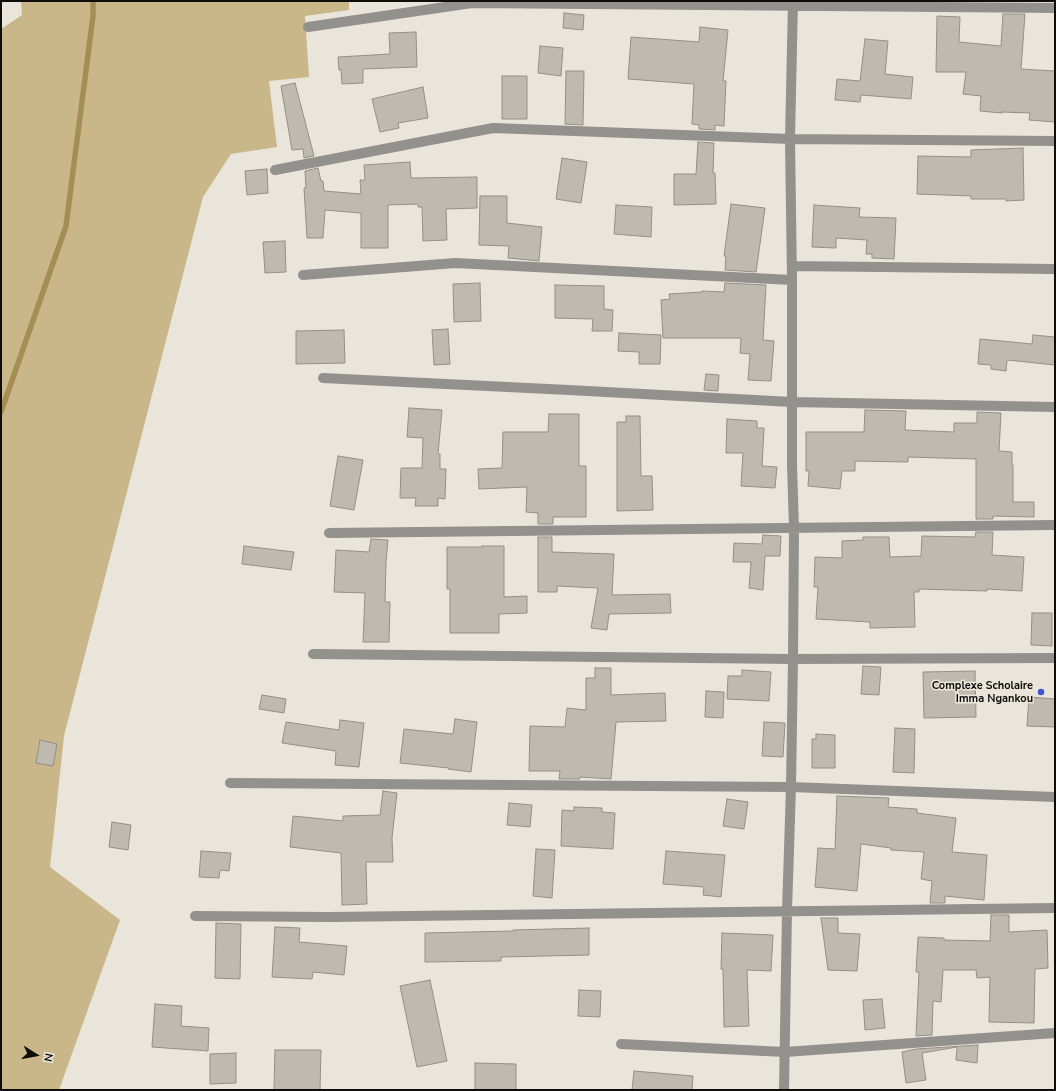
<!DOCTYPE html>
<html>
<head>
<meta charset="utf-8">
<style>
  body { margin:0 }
  #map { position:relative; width:1056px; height:1091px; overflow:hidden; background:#eae5da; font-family:"Nunito Sans",sans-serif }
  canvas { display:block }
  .frame { position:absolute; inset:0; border:2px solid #0e0d09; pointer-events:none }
  .north { position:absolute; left:16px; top:1035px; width:40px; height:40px; -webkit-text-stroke:3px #eae5da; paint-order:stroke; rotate:101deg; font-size:11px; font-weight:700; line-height:16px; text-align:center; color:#0e0d09 }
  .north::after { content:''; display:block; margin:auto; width:14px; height:18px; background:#0e0d09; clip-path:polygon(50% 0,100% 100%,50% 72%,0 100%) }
</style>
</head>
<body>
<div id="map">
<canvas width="1056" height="1091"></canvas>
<div class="frame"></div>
<div class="north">N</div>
</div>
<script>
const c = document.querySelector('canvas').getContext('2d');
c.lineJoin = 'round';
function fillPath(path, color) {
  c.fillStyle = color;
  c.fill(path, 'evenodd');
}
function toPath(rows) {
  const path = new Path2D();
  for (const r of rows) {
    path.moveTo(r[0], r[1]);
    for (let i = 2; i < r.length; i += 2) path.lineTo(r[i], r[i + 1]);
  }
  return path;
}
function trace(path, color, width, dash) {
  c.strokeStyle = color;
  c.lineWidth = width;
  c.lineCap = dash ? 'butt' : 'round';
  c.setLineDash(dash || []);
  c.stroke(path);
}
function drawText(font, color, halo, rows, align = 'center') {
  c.font = font + ' "Nunito Sans",sans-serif';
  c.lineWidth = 3;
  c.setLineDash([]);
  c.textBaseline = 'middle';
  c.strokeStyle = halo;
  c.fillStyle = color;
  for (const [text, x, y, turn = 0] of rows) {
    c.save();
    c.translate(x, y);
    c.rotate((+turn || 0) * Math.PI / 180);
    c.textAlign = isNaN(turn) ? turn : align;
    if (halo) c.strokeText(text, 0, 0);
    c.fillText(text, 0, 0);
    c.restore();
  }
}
const green = toPath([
  [21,1,349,1,349,10,305,16,309,77,269,81,277,147,231,154,203,197,64,736,50,867,120,920,59,1090,1,1090,1,29,22,15]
]);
const stream = toPath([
  [1,412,66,226,93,16,93,1]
]);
const building = toPath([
  [564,13,584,15,583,30,563,28,564,13],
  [1003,14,1025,14,1021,69,1055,71,1055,122,1029,120,1030,113,1002,112,1002,113,980,111,981,96,963,94,966,72,936,72,937,16,960,17,959,42,1001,46,1003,14],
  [700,27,728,30,723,81,726,81,724,126,715,125,715,130,699,129,699,125,692,124,694,84,628,79,631,37,699,42,700,27],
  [416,32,417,67,363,69,363,83,342,84,341,70,339,70,338,57,390,54,389,33,416,32],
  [865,39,888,41,885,74,913,77,911,99,861,95,860,102,835,100,837,79,860,81,865,39],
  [540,46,563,48,561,76,538,73,540,46],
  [566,71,584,71,583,125,565,124,566,71],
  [502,76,527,76,527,119,502,119,502,76],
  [295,83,314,156,304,158,303,149,292,150,281,86,295,83],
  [423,87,428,118,398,123,399,128,380,132,372,99,423,87],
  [698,142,714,143,713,173,715,173,716,204,674,205,674,174,696,174,698,142],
  [1023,148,1024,200,1006,201,1006,199,971,199,971,196,917,194,918,156,971,157,971,150,1023,148],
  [562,158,587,162,581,203,556,199,562,158],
  [410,162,411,178,477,177,477,208,446,209,447,240,423,241,422,207,418,207,418,204,388,205,388,248,361,248,361,213,325,210,323,238,307,238,304,188,306,188,305,171,318,168,321,181,323,181,324,191,361,194,360,180,365,180,364,165,410,162],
  [267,169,268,193,247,195,245,171,267,169],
  [480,196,507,196,507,223,542,227,539,261,508,258,509,246,479,245,480,196],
  [731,204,765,208,756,272,725,270,726,256,724,256,731,204],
  [616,205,652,207,651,237,614,234,616,205],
  [814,205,860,208,859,217,896,218,894,259,872,258,872,254,866,254,867,240,836,238,836,248,812,247,814,205],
  [285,241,286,272,265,273,263,242,285,241],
  [480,283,481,321,454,322,453,284,480,283],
  [725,283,766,285,763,340,774,341,771,381,748,380,750,354,740,353,741,338,663,338,661,300,670,299,669,294,702,292,702,291,724,292,725,283],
  [555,285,604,286,604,309,613,310,612,331,592,331,593,319,555,318,555,285],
  [448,329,450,364,434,365,432,330,448,329],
  [344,330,345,363,296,364,296,331,344,330],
  [619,333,661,335,660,364,639,364,639,352,618,351,619,333],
  [1033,335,1055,337,1055,365,1007,360,1006,371,991,369,991,365,978,364,980,339,1032,344,1033,335],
  [706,374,719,375,718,391,704,390,706,374],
  [409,408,442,410,438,454,440,454,440,469,446,469,445,499,438,498,438,506,415,506,416,498,400,498,401,468,422,468,423,438,407,437,409,408],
  [865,410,906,411,905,430,954,432,954,423,977,423,977,412,1001,413,999,451,1012,452,1012,465,1013,465,1013,502,1034,502,1034,517,993,516,993,519,976,519,976,459,908,457,908,462,855,461,855,471,842,471,840,489,808,486,809,471,806,471,806,432,864,432,865,410],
  [549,414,579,414,579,466,586,466,586,517,553,517,553,524,538,524,538,513,526,512,527,487,479,489,478,469,502,468,503,432,548,432,549,414],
  [626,416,640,416,641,476,652,476,653,510,617,511,617,422,626,422,626,416],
  [727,419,757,421,757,428,764,428,762,466,777,467,775,488,741,486,743,453,726,453,727,419],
  [338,456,363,460,354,510,330,506,338,456],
  [976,532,993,532,992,555,1024,557,1022,591,987,589,987,591,919,589,919,592,914,592,915,627,870,628,870,622,816,619,818,587,814,587,815,557,842,558,842,541,863,540,863,537,889,537,890,557,921,556,922,536,975,537,976,532],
  [763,535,781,536,780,556,765,556,763,590,749,588,751,562,733,562,734,543,762,544,763,535],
  [538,537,552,537,552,552,614,554,612,595,670,594,671,613,609,614,607,630,591,628,598,588,557,586,557,592,538,592,538,537],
  [371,539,388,540,386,562,385,602,390,602,389,642,363,642,365,593,334,592,336,550,369,552,371,539],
  [244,546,294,552,291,570,242,564,244,546],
  [482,546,504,546,504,597,527,596,527,613,499,614,499,633,450,633,450,589,447,589,447,547,482,547,482,546],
  [1032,613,1052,613,1052,646,1031,645,1032,613],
  [863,666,881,667,879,695,861,694,863,666],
  [595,668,611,668,611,695,665,693,666,721,616,722,611,779,580,777,580,779,559,779,560,771,529,771,530,726,565,727,567,708,586,710,586,678,595,678,595,668],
  [742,670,771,672,769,701,727,699,728,676,742,676,742,670],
  [975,671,976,717,924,718,923,672,975,671],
  [706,691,724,692,723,718,705,717,706,691],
  [262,695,286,699,284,713,259,709,262,695],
  [1029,697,1055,699,1055,727,1027,726,1029,697],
  [455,719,477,722,471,772,448,769,449,768,400,763,404,729,453,734,455,719],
  [340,720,364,723,359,767,335,765,336,751,282,743,286,722,339,730,340,720],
  [764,722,785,723,783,757,762,756,764,722],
  [895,728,915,729,914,773,893,772,895,728],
  [816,734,835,735,835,768,812,768,812,739,816,739,816,734],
  [40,740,57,744,53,766,36,763,40,740],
  [383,791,397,793,392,838,393,862,366,862,367,904,342,905,341,853,290,847,293,816,343,821,343,816,380,815,383,791],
  [837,796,889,798,888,807,917,809,917,813,956,818,952,852,987,855,984,900,945,896,945,903,930,903,932,881,921,879,924,852,891,850,891,848,861,844,857,891,815,887,818,848,835,849,837,796],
  [727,799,748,802,744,829,723,826,727,799],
  [509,803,532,805,530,827,507,825,509,803],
  [574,807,602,808,602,812,615,813,613,849,561,846,562,810,574,811,574,807],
  [112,822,131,825,128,850,109,847,112,822],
  [536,849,555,850,552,898,533,896,536,849],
  [201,851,231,853,229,871,220,870,219,878,199,877,201,851],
  [666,851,725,855,721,897,703,895,704,887,663,884,666,851],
  [991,915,1009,915,1009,932,1047,930,1048,968,1035,969,1034,1023,989,1022,990,977,977,978,976,970,943,970,941,1002,933,1001,932,1035,916,1036,919,972,916,972,918,937,944,938,944,940,990,941,991,915],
  [821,918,838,918,838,933,860,934,857,971,828,970,821,918],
  [216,923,241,924,240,979,215,978,216,923],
  [275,927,300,928,299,942,347,946,344,975,313,972,312,979,272,977,275,927],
  [589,928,589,955,501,957,501,961,425,962,425,933,513,931,513,930,589,928],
  [722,933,773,935,771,971,747,970,749,1026,724,1027,723,969,721,969,722,933],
  [430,980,447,1061,417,1067,400,986,430,980],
  [579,990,601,991,600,1017,578,1016,579,990],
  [882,999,885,1028,865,1030,863,1000,882,999],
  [155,1004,182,1006,181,1026,209,1028,208,1051,152,1047,155,1004],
  [978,1045,977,1063,956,1060,957,1047,922,1053,926,1080,906,1083,902,1052,916,1049,978,1045],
  [275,1050,321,1050,320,1090,274,1090,275,1050],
  [236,1053,236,1083,210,1084,210,1054,236,1053],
  [475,1063,516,1064,516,1090,475,1090,475,1063],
  [634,1071,693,1076,692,1090,632,1090,634,1071]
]);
const minor = toPath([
  [308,27,472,3,1055,8],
  [275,170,493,128,790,139,1055,141],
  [792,266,1055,269],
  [303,275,455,263,792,280],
  [323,378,569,390,792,402,1055,407],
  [329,533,1055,525],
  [313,654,793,659,1055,658],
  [230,783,791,787,1055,797],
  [195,916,330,917,1055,908],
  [621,1044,785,1052,1055,1033],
  [784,1090,787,911,791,787,793,659,794,528,792,465,792,280,790,139,793,1]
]);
const markers = [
  [1041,692,4,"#3d59cb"]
];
const poiNames = [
  ["Complexe Scholaire",1033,686],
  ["Imma Ngankou",1033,699]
];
fillPath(green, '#c9b78a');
trace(stream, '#a58e54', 5.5);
fillPath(building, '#bebaaf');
trace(building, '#948f85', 1);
trace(minor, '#93918d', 10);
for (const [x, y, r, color] of markers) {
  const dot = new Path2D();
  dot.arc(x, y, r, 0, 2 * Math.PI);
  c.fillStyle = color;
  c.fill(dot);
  trace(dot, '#eae5da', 1.5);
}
drawText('bold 11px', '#0e0d09', '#eae5da', poiNames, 'right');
</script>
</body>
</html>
